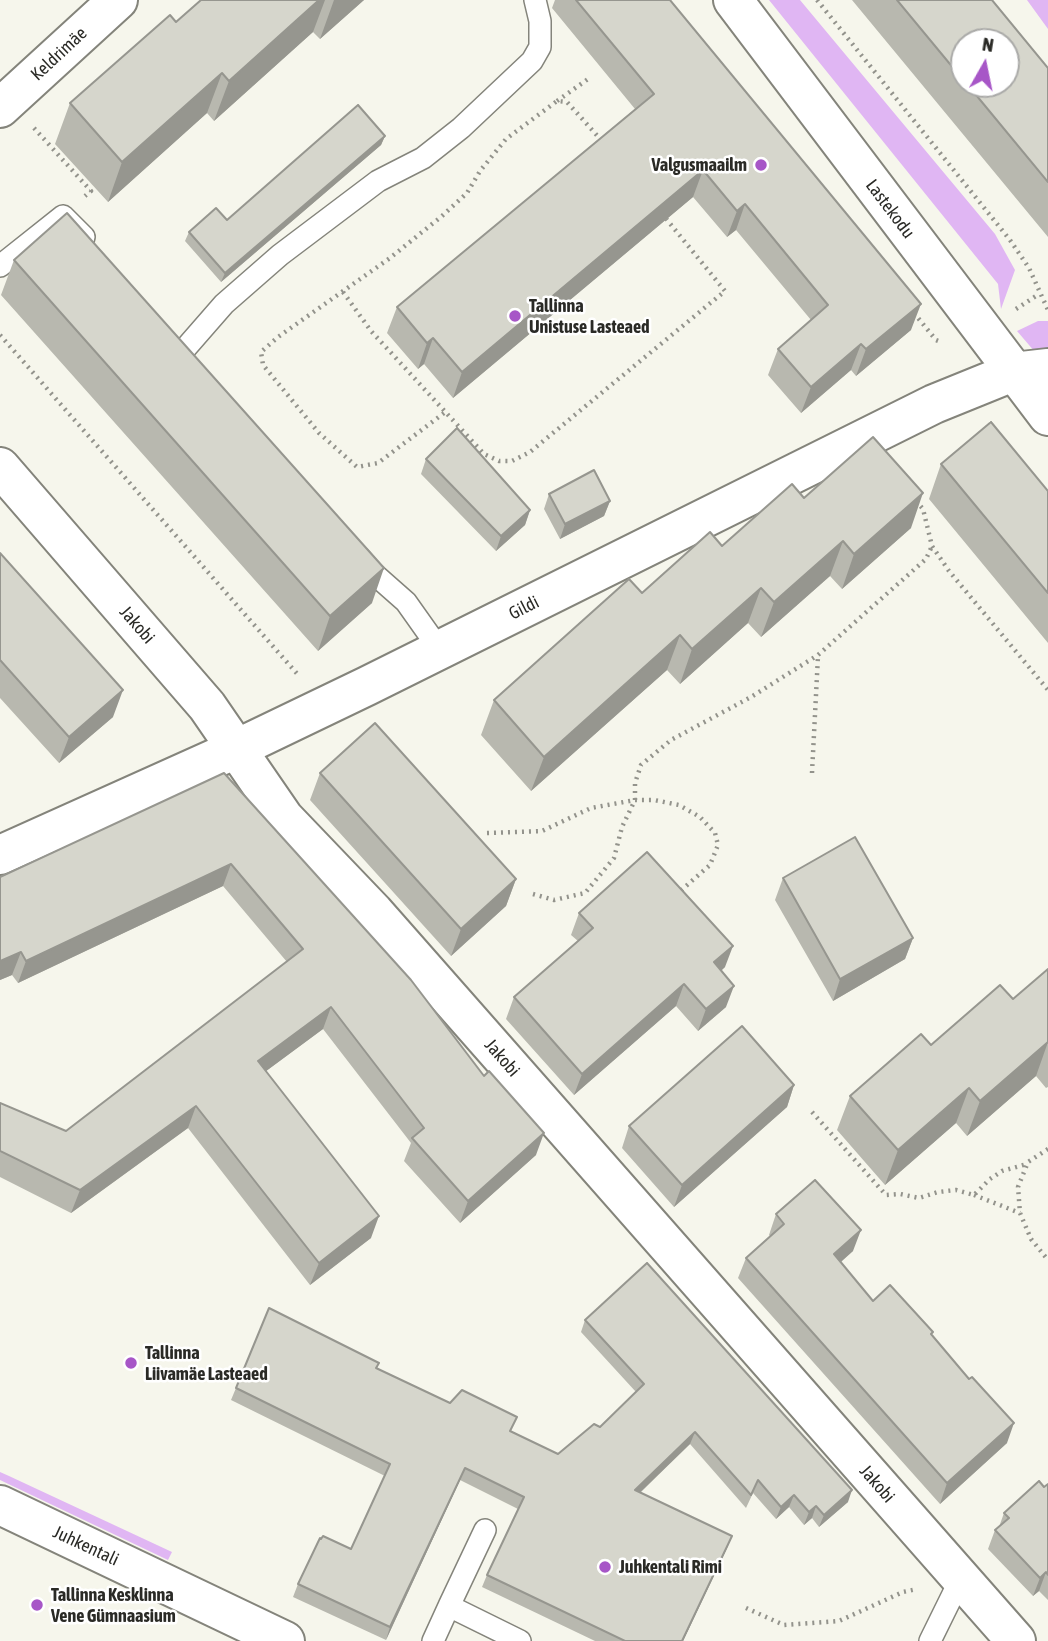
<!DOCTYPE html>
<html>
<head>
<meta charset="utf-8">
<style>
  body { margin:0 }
  #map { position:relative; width:1048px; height:1641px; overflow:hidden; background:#f6f6ec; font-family:"Asap Condensed",sans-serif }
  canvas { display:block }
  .north { position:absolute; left:950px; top:28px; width:70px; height:70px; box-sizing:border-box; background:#fff; border:2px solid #aaaaa8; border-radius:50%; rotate:9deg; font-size:19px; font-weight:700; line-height:28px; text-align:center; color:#2a2a26 }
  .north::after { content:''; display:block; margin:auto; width:24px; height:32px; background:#a756c7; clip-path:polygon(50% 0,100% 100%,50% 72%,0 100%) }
</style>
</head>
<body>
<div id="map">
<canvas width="1048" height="1641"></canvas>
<div class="north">N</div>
</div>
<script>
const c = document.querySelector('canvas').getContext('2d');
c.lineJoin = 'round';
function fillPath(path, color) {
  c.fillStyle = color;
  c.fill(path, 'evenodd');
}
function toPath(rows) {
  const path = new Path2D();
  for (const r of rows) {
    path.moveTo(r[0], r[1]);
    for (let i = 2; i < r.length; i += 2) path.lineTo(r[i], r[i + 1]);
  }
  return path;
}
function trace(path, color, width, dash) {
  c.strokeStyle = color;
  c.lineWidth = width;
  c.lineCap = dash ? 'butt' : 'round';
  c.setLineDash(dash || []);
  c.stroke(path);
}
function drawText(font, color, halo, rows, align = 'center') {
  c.font = font + ' "Asap Condensed",sans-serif';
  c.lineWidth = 5;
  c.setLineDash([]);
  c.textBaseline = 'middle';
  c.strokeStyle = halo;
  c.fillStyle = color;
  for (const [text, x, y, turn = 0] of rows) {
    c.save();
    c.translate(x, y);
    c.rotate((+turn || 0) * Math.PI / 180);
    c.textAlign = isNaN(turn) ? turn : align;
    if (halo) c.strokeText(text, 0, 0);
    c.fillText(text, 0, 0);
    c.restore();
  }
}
const green = toPath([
  [769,0,800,0,995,234,1015,270,1001,309,998,284],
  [1027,0,1048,0,1048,29],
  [1038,321,1048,321,1048,354,1035,352,1017,331],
  [0,1472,9,1476,172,1552,168,1560,0,1480]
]);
const path = toPath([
  [817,0,1010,240,1029,268,1048,310],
  [557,101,588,79],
  [34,128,91,191,85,196],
  [343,292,371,331,484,454,499,461,512,461,530,452,725,291,663,215],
  [1016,309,1039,294],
  [914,313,936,340,941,342],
  [0,335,299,676],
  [444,413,378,463,357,467,319,433,263,365,261,352,278,337,390,258,442,216,467,193,480,171,506,139,557,101,567,102,602,141],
  [916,501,923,509,932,546,949,571,1048,690],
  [812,773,818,656],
  [487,833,542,831,591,808,635,800,635,783,641,765,671,740,751,697,818,655,926,559,932,546],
  [533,894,554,900,585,893,614,858,622,827,635,800,654,800,679,805,700,817,715,833,718,845,710,865,678,893],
  [812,1112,886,1195,900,1194,919,1198,938,1192,956,1190,974,1195,990,1179,1002,1171,1027,1164],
  [1048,1149,1028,1162,1018,1187,1020,1213,1031,1239,1048,1260],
  [974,1195,1020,1213],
  [746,1608,784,1625,839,1621,903,1592,917,1589]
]);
const lane = toPath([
  [0,266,63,216,84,237],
  [183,351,224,304,280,255,378,181,423,158,461,128,532,61,540,47,540,21,535,0],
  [360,558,372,572,406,602,440,650],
  [449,1606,485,1530],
  [433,1641,449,1606,520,1641],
  [930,1641,961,1578]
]);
const street = toPath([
  [733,0,1048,416],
  [0,108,118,0],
  [0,467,207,706,284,818,374,912,1016,1641],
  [0,855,236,749,367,686,934,404,1013,372,1048,368]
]);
const secondary = toPath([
  [0,1505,285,1641]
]);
const wall = toPath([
  [201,0,364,0,320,39,313,32,214,121,207,113,108,202,55,144,70,103,176,22],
  [555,0,670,0,911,330,856,376,851,370,801,413,768,375,778,349,811,320,736,230,727,237,693,197,453,398,424,364,418,369,387,333,397,307,635,109,552,8],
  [852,0,992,0,1048,68,1048,237],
  [964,42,1006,84,964,84],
  [385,136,381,145,221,282,185,241,189,232,227,220],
  [14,260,372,603,318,651,1,295],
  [426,459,530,510,525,525,496,551,421,474],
  [941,464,1048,491,1048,643,929,499],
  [549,494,610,501,604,516,560,539,544,509],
  [804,498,911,528,842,589,830,576,761,637,748,623,680,684,667,670,531,791,481,735,494,700,642,593],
  [0,553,113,717,59,763,0,698],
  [224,773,536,1155,460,1223,404,1161,411,1143,323,1029,266,1071,371,1238,310,1285,188,1128,71,1213,0,1177,0,1103,66,1131,287,962,223,886,18,983,12,975,0,980,0,877],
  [320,773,516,879,506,906,451,956,310,800],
  [783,878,913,938,905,959,833,1001,775,900],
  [579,913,725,967,721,971,726,1007,698,1031,676,1006,574,1095,506,1019,514,997,578,941,571,935],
  [1048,969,1048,1087,1046,1088,1036,1076,967,1136,956,1123,885,1185,837,1130,850,1096,931,1045,1013,999],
  [794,1085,787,1107,674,1207,622,1148,629,1126],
  [776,1214,853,1251,841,1262,873,1301,932,1336,969,1379,1007,1443,940,1504,738,1278,746,1258,770,1236,769,1235],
  [585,1320,848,1502,819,1527,812,1518,804,1525,789,1507,776,1519,753,1493,746,1508,690,1444,640,1493,732,1536,727,1548,683,1641,595,1641,482,1587,487,1575,518,1509,460,1480,386,1640,293,1597,298,1584,351,1549,385,1476,231,1400,236,1388,379,1363,377,1368,558,1454,600,1427,636,1392,581,1332],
  [1048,1484,1048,1600,1039,1591,1033,1596,988,1549,995,1530,999,1527,1004,1513]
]);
const shadedWall = toPath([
  [319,0,325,0,313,32,214,121,229,81],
  [334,0,364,0,320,39],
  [222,73,207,113,108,202,122,162],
  [385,136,381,145,221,282,225,273],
  [703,170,693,197,453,398,462,372],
  [745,204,736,230,727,237,737,211],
  [921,304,911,330,856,376,866,349],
  [433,338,424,364,418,369,427,343],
  [861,344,851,370,801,413,811,387],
  [923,493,911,528,842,589,854,554],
  [610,501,604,516,560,539,565,524],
  [530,510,525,525,496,551,501,536],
  [843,541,830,576,761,637,774,602],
  [384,568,372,603,318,651,330,616],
  [761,588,748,623,680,684,692,649],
  [680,635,667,670,531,791,544,757],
  [123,690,113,717,59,763,69,737],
  [231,864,223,886,18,983,26,961],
  [516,879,506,906,451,956,461,929],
  [913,938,905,959,833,1001,840,979],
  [733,946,725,967,706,984,714,962],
  [21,952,12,975,0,980,0,961],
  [684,984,676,1006,574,1095,582,1074],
  [734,986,726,1007,698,1031,706,1009],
  [331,1007,323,1029,250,1083,258,1061],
  [1048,1042,1036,1076,967,1136,980,1101],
  [794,1085,787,1107,674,1207,682,1185],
  [969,1088,956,1123,885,1185,898,1150],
  [196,1106,188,1128,71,1213,80,1190],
  [544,1133,536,1155,460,1223,468,1201],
  [379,1216,371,1238,310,1285,319,1263],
  [861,1230,853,1251,827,1274,834,1254],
  [1014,1423,1007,1443,940,1504,947,1483],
  [695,1432,690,1444,630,1502,635,1490],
  [465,1468,460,1480,386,1640,390,1627],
  [852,1490,848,1502,819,1527,824,1515],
  [794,1495,789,1507,776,1519,781,1507],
  [816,1506,812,1518,804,1525,809,1512],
  [732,1536,727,1548,683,1641,682,1641],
  [1046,1572,1039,1591,1033,1596,1040,1578]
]);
const building = toPath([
  [201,0,319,0,229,81,222,73,122,162,70,103,170,15,176,22,201,0],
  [576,0,670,0,921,304,866,349,861,344,811,387,778,349,828,305,745,204,737,211,703,170,462,372,433,338,427,343,397,307,654,94,576,0],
  [897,0,992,0,1048,68,1048,182,967,84,1006,84,1006,42,964,42,964,81,897,0],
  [358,105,385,136,225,273,189,232,216,208,227,220,358,105],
  [67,213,384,568,330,616,14,260,67,213],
  [991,422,1048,491,1048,593,941,464,991,422],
  [457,428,530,510,501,536,426,459,457,428],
  [873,437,923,493,854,554,843,541,774,602,761,588,692,649,680,635,544,757,494,700,629,579,642,593,710,532,722,546,792,484,804,498,873,437],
  [594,470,610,501,565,524,549,494,594,470],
  [0,553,123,690,69,737,0,660,0,553],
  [375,723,516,879,461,929,320,773,375,723],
  [224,773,411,980,484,1076,489,1071,544,1133,468,1201,412,1138,424,1128,331,1007,258,1061,379,1216,319,1263,196,1106,80,1190,0,1151,0,1103,66,1131,303,949,231,864,26,961,21,952,0,961,0,877,224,773],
  [855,837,913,938,840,979,783,878,855,837],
  [647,852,733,946,714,962,734,986,706,1009,684,984,582,1074,514,997,593,928,579,913,647,852],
  [1048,969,1048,1042,980,1101,969,1088,898,1150,850,1096,921,1034,931,1045,1000,985,1013,999,1048,969],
  [742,1026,794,1085,682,1185,629,1126,742,1026],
  [815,1180,861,1230,834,1254,873,1301,890,1285,933,1332,931,1334,969,1379,972,1377,1014,1423,947,1483,746,1258,784,1224,776,1214,815,1180],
  [647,1263,852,1490,824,1515,816,1506,809,1512,794,1495,781,1507,758,1480,751,1495,695,1432,635,1490,732,1536,682,1641,625,1641,487,1575,524,1497,465,1468,390,1627,298,1584,320,1538,321,1539,323,1536,351,1549,390,1464,236,1388,269,1308,379,1363,376,1368,450,1403,462,1390,517,1417,510,1431,558,1454,594,1424,600,1427,644,1384,585,1320,647,1263],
  [1039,1481,1044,1487,1048,1484,1048,1575,1046,1572,1040,1578,995,1530,1009,1518,1004,1513,1039,1481]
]);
const markers = [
  [761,165,7,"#a756c7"],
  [515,316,7,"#a756c7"],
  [131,1363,7,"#a756c7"],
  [605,1567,7,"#a756c7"],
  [37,1605,7,"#a756c7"]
];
const streetNames = [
  ["Keldrimäe",59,54,-43],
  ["Lastekodu",890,209,53],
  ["Gildi",524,608,-27],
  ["Jakobi",137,625,49],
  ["Jakobi",502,1058,49],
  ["Jakobi",877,1484,49],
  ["Juhkentali",86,1546,25]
];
const poiNames = [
  ["Valgusmaailm",747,165,"right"],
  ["Tallinna",529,306],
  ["Unistuse Lasteaed",529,327],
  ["Tallinna",145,1353],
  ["Liivamäe Lasteaed",145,1374],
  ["Juhkentali Rimi",619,1567],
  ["Tallinna Kesklinna",51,1595],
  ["Vene Gümnaasium",51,1616]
];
fillPath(green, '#e0b6f3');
trace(lane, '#84847b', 24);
trace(street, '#84847b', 42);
trace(secondary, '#84847b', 42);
trace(path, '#93938c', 4.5, [2, 5]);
trace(lane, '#fff', 21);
trace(street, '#fff', 38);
trace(secondary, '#fff', 38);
fillPath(wall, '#b8b8af');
fillPath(shadedWall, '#96968f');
fillPath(building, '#d6d6cc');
trace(building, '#96968f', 2);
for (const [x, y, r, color] of markers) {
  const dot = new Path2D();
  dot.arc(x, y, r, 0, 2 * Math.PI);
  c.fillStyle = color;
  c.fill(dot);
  trace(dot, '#fff', 2.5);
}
drawText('18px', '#2a2a26', '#fff', streetNames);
drawText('bold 18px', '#2a2a26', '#fff', poiNames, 'left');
</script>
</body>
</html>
